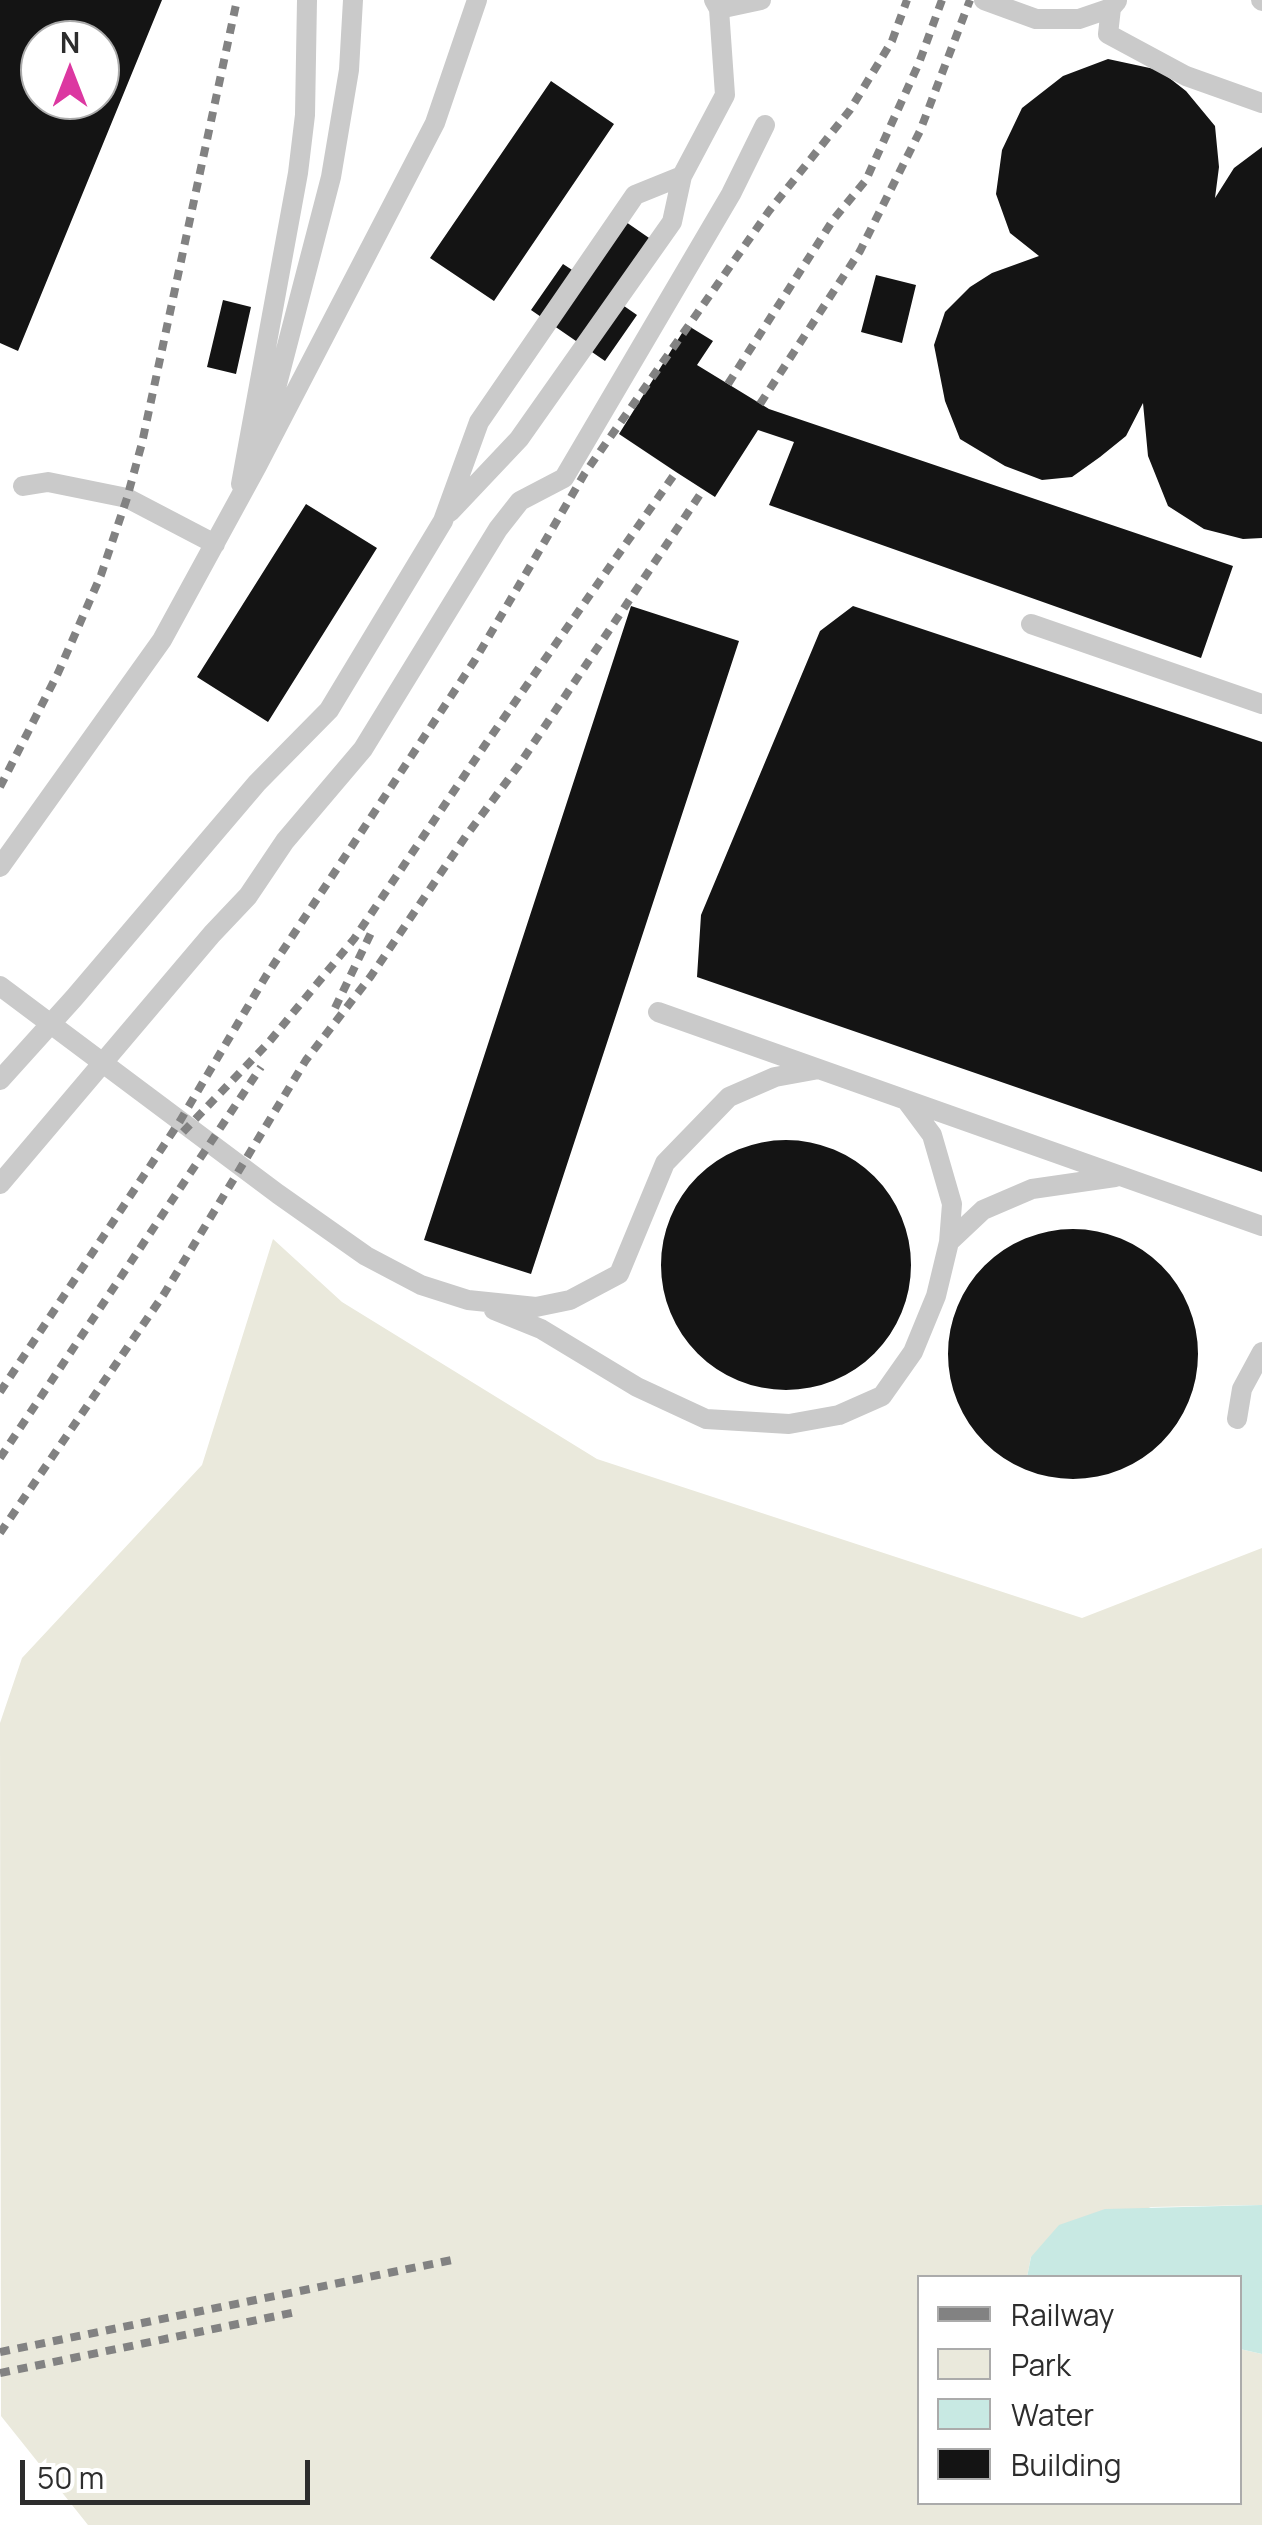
<!DOCTYPE html>
<html>
<head>
<meta charset="utf-8">
<style>
  body { margin:0 }
  #map { position:relative; width:1262px; height:2525px; overflow:hidden; background:#fff; font-family:Manrope,sans-serif }
  canvas { display:block }
  .legend { position:absolute; left:917px; top:2275px; width:325px; height:230px; box-sizing:border-box; background:#fff; border:2px solid #ababab; margin:0; padding:12px 18px; list-style:none; font-size:30px; color:#2d2d2d }
  .legend li { display:flex; align-items:center; gap:20px; height:50px }
  .legend b { width:50px; border:2px solid #ababab }
  .north { position:absolute; left:20px; top:20px; width:100px; height:100px; box-sizing:border-box; background:#fff; border:2px solid #ababab; border-radius:50%; rotate:0deg; font-size:28px; font-weight:700; line-height:40px; text-align:center; color:#2d2d2d }
  .north::after { content:''; display:block; margin:auto; width:35px; height:45px; background:#dc38a1; clip-path:polygon(50% 0,100% 100%,50% 72%,0 100%) }
  .scale { position:absolute; left:20px; top:2460px; width:290px; height:45px; box-sizing:border-box; border:5px solid #2d2d2d; border-top:0; padding-left:12px; font-size:30px; line-height:35px; white-space:nowrap; color:#2d2d2d; -webkit-text-stroke:8px #fff; paint-order:stroke }
</style>
</head>
<body>
<div id="map">
<canvas width="1262" height="2525"></canvas>
<ul class="legend">
<li><b style="height:12px;background:#828282"></b>Railway</li>
<li><b style="height:28px;background:#eae9dc"></b>Park</li>
<li><b style="height:28px;background:#c8e9e3"></b>Water</li>
<li><b style="height:28px;background:#141414"></b>Building</li>
</ul>
<div class="north">N</div>
<div class="scale">50 m</div>
</div>
<script>
const c = document.querySelector('canvas').getContext('2d');
c.lineJoin = 'round';
function fillPath(path, color) {
  c.fillStyle = color;
  c.fill(path, 'evenodd');
}
function toPath(rows) {
  const path = new Path2D();
  for (const r of rows) {
    if (r.length === 3) {
      path.moveTo(r[0] + r[2], r[1]);
      path.arc(r[0], r[1], r[2], 0, 2 * Math.PI);
      continue;
    }
    path.moveTo(r[0], r[1]);
    for (let i = 2; i < r.length; i += 2) path.lineTo(r[i], r[i + 1]);
  }
  return path;
}
function trace(path, color, width, dash) {
  c.strokeStyle = color;
  c.lineWidth = width;
  c.lineCap = dash ? 'butt' : 'round';
  c.setLineDash(dash || []);
  c.stroke(path);
}
const green = toPath([
  [273,1239,342,1302,597,1459,1082,1618,1262,1548,1262,2205,1151,2207,1031,2257,1027,2277,920,2278,920,2502,1240,2502,1240,2349,1262,2354,1262,2525,88,2525,1,2416,0,1723,22,1658,202,1465]
]);
const water = toPath([
  [1262,2205,1262,2354,1240,2349,1240,2278,1027,2277,1031,2257,1059,2225,1105,2209]
]);
const building = toPath([
  [0,0,162,0,18,351,0,343],
  [40,40,100,40,100,100,40,100],
  [1108,59,1159,70,1186,91,1215,126,1219,167,1215,198,1234,168,1262,147,1262,538,1243,539,1204,529,1168,506,1148,456,1143,403,1126,436,1100,457,1072,477,1042,480,1005,466,960,439,945,401,934,345,945,312,970,287,992,273,1039,256,1010,233,996,194,1002,150,1022,108,1063,76],
  [551,81,614,124,494,301,430,258],
  [626,222,652,240,611,297,637,315,605,361,531,310,563,264,586,279],
  [876,275,916,285,902,343,861,332],
  [223,300,251,307,236,374,207,367],
  [687,325,713,341,697,365,769,409,1233,566,1201,658,769,505,794,442,758,430,715,497,676,472,619,434],
  [306,504,377,548,268,722,197,677],
  [631,606,739,641,531,1274,424,1240],
  [853,606,1262,742,1262,1172,697,977,701,915,820,631],
  [786,1265,125],
  [1073,1354,125]
]);
const lane = toPath([
  [984,0,1036,19,1079,19,1111,8,1117,1],
  [1261,0,1262,1],
  [1111,8,1108,34,1186,76,1262,103],
  [719,9,761,0],
  [263,438,331,177,349,70,353,0],
  [241,484,298,173,305,115,307,0],
  [23,486,48,482,127,498,215,544],
  [450,512,519,439,672,222,682,176],
  [1031,624,1262,704],
  [0,867,162,640,257,466,435,123,477,0],
  [0,986,278,1194,366,1256,421,1285,468,1300,536,1307,570,1300,619,1274,665,1163,729,1097,775,1077,819,1069],
  [658,1012,1262,1226],
  [0,1080,74,998,257,783,329,710,443,521,479,422,635,195,682,176,725,95,719,9,714,0],
  [0,1184,212,934,248,896,285,841,363,749,498,529,520,501,564,478,731,194,765,125],
  [949,1242,983,1210,1032,1189,1115,1177],
  [494,1310,541,1329,637,1387,706,1419,789,1424,839,1415,882,1396,913,1352,936,1296,949,1242,952,1204,932,1135,906,1100],
  [1237,1419,1242,1389,1262,1352]
]);
const rail = toPath([
  [728,384,833,220,866,180,919,63,942,0],
  [760,404,860,251,920,131,970,0],
  [0,787,58,673,101,575,127,498,142,443,237,0],
  [335,1008,372,931],
  [183,1132,269,1042,354,939,485,745,676,472],
  [0,1392,180,1121,266,976,475,660,585,473,769,211,850,110,892,41,907,0],
  [0,1458,261,1067],
  [0,1533,164,1294,306,1060,371,976,466,836,519,765,703,490],
  [0,2352,452,2260],
  [0,2373,296,2312]
]);
fillPath(green, '#eae9dc');
fillPath(water, '#c8e9e3');
fillPath(building, '#141414');
trace(lane, '#cacaca', 20);
trace(rail, '#828282', 8, [10, 8]);
</script>
</body>
</html>
